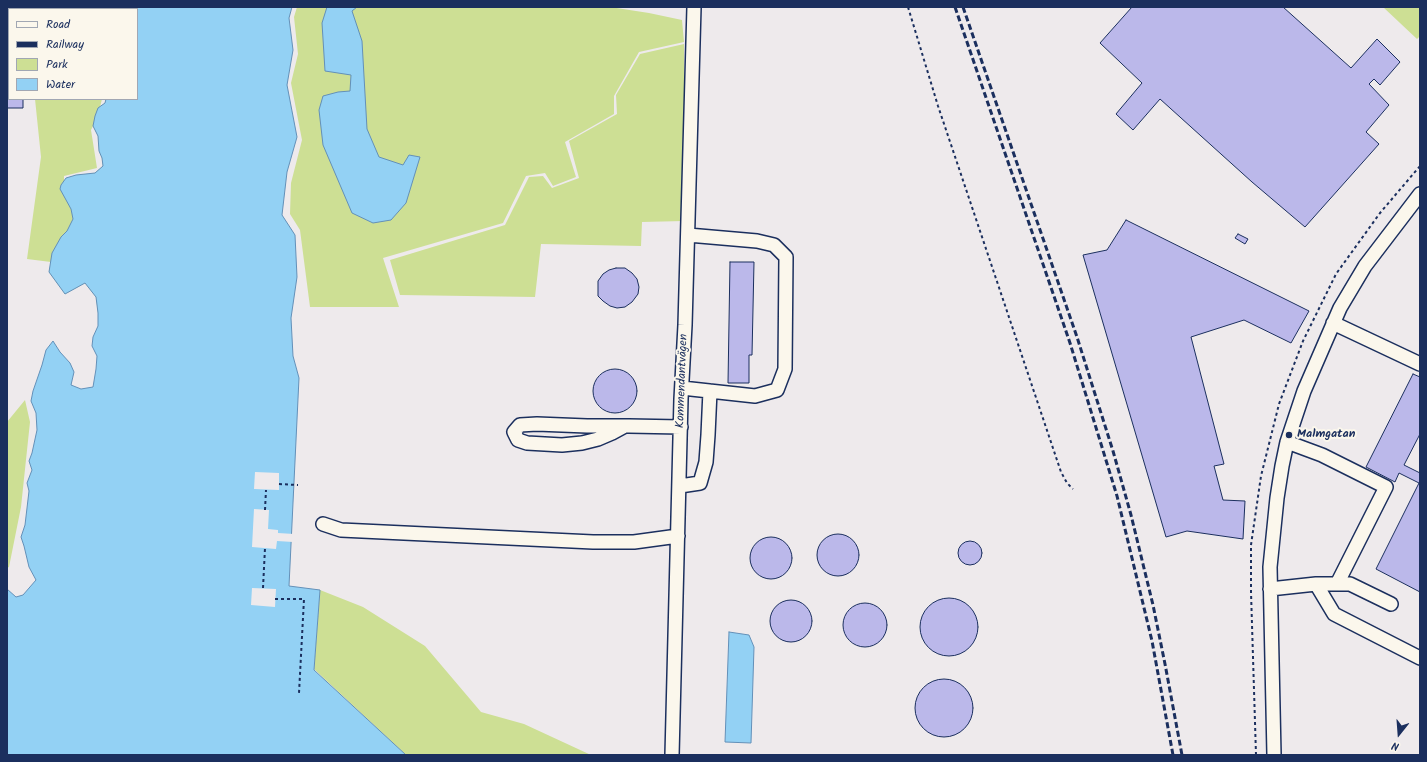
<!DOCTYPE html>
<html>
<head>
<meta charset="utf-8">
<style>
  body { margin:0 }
  #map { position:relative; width:1427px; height:762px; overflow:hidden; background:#eeeaec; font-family:Kalam,sans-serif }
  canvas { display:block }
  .frame { position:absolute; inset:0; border:8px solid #1b2f5e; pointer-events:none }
  .legend { position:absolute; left:8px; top:8px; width:130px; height:92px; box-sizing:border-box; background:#fbf7ec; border:1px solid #a1a7b3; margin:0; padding:5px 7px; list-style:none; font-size:12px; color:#1b2f5e }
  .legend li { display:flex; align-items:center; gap:8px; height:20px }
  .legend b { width:20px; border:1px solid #a1a7b3 }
  .north { position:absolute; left:1379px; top:714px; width:40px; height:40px; -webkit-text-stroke:3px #fbf7ec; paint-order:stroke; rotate:197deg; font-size:11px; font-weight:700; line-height:16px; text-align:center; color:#1b2f5e }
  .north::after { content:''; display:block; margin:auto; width:14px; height:18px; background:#1b2f5e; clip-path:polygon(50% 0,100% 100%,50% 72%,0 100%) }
</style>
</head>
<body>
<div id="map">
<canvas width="1427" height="762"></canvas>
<div class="frame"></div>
<ul class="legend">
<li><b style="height:5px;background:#fbf7ec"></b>Road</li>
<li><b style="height:5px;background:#1b2f5e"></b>Railway</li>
<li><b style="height:11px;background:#cddf94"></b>Park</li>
<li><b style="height:11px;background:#93d1f4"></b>Water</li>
</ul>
<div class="north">N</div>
</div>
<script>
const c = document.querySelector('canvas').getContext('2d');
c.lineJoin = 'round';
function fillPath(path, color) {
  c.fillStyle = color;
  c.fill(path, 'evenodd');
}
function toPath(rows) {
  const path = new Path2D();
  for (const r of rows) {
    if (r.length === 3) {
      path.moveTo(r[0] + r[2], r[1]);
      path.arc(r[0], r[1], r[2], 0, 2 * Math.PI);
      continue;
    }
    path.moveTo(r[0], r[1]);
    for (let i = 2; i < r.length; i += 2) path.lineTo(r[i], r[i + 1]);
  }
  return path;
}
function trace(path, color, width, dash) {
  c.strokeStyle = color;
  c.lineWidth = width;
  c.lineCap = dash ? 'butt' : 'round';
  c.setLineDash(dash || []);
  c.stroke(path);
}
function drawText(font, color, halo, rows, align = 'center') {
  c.font = font + ' Kalam,sans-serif';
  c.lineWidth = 4;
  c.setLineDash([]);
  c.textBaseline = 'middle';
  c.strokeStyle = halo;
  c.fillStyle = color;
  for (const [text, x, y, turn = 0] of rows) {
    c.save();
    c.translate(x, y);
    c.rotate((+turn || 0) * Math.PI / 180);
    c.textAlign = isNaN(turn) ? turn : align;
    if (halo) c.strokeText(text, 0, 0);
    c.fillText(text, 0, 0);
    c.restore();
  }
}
const green = toPath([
  [20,7,83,7,84,9,21,9],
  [87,7,141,7,139,147,98,313,96,297,85,283,65,294,49,272,51,262,27,259,41,157,35,99,102,99,100,107,105,103,106,99,137,99,137,9,88,9],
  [93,126,98,136,99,151,102,158,103,166,95,173,76,175,64,180,64,176,97,168,91,130],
  [297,7,610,7,649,13,682,20,684,42,639,52,614,96,614,114,565,142,576,177,553,186,545,173,526,176,503,223,383,258,399,307,310,307,300,230,290,214,291,183,302,140,291,83,298,54,294,17],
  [1383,7,1420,7,1420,36,1417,39],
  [684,44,684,221,642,222,641,246,541,244,535,297,400,295,390,260,505,225,529,177,543,176,552,188,579,178,569,141,617,114,616,95,640,54],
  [25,400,30,422,21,507,9,567,7,568,7,422],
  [320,590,363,607,425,646,481,712,524,724,591,755,406,755,314,669]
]);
const water = toPath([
  [87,7,292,7,289,18,293,50,287,85,297,137,287,172,282,215,295,235,297,277,291,318,293,356,299,378,289,586,320,590,314,670,406,755,7,755,7,589,16,597,23,595,36,580,29,567,24,546,21,537,25,525,29,491,27,483,32,470,29,461,32,453,37,430,36,413,31,401,33,391,42,365,46,350,53,341,60,352,70,363,74,372,71,385,81,389,93,387,96,369,97,356,92,346,93,337,98,326,98,313,96,297,85,283,65,294,49,272,52,253,61,237,67,231,73,219,71,209,60,189,61,185,66,178,76,175,95,173,103,166,102,158,99,151,98,136,93,126,95,116,98,108,105,103,106,99,137,99,137,9,88,9,87,7],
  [327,7,357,7,352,11,362,41,367,129,379,157,403,165,409,155,420,157,406,203,391,220,373,223,352,213,323,145,319,110,323,96,338,92,350,91,351,75,325,71,322,23,327,7],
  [729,632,749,635,754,647,751,743,725,742,729,632]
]);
const pier = toPath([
  [255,472,279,473,279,490,254,489],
  [254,509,269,510,268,529,278,530,278,533,294,534,293,542,277,541,276,549,252,547],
  [252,588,276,589,275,607,251,605]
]);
const building = toPath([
  [1132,7,1283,7,1351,68,1377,39,1400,62,1380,85,1374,79,1369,84,1389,105,1366,132,1379,144,1305,227,1252,182,1160,99,1133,130,1116,114,1142,83,1100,43,1132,7],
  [7,86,9,86,9,99,23,99,23,108,7,108,7,86],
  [1126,220,1309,311,1291,343,1244,320,1191,337,1224,464,1214,466,1223,500,1245,501,1243,539,1187,531,1166,537,1083,255,1107,250,1126,220],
  [1238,234,1248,239,1245,244,1235,238,1238,234],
  [730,262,754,262,752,355,749,355,749,383,728,383,730,262],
  [616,268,625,268,632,273,637,279,639,287,638,294,632,302,625,307,617,308,610,306,603,301,598,296,598,281,603,274,609,270,616,268],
  [615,391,22],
  [1413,374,1420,377,1420,434,1404,465,1420,473,1420,592,1376,569,1419,483,1399,473,1395,482,1366,467,1413,374],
  [838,555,21],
  [771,558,21],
  [970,553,12],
  [949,627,29],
  [791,621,21],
  [865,625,22],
  [944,708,29]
]);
const path = toPath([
  [908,7,938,106,1061,472,1067,483,1073,489],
  [279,484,298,485],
  [265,510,266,490],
  [263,588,265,548],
  [275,599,304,599,299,693],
  [1256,755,1251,592,1251,545,1261,476,1279,404,1303,341,1336,274,1380,213,1420,166]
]);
const minor = toPath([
  [1333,323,1420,364],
  [682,388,755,396,777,390,785,369,786,257,774,245,757,241,688,235],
  [623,427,612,433,598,439,582,443,562,445,527,443,518,440,514,432,520,425,537,424,587,426,629,426,681,427],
  [1287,442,1322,455,1386,487,1337,584],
  [680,486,700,483,706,462,708,435,710,391],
  [323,524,341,530,593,542,634,542,678,536],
  [1316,584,1334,614,1420,658],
  [1270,589,1316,584,1350,584,1391,604],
  [672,755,681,399,685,325,694,7],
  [1274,755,1270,567,1277,498,1282,466,1287,442,1304,391,1340,308,1365,266,1420,194]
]);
const rail = toPath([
  [955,7,1070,343,1117,496,1152,641,1173,755],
  [963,7,1077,337,1113,451,1131,515,1153,605,1165,664,1182,755]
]);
const markers = [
  [1289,435,4,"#1b2f5e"]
];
const streetNames = [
  ["Kommendantvägen",683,381,-88]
];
const poiNames = [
  ["Malmgatan",1297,435]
];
fillPath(green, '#cddf94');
fillPath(water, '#93d1f4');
trace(water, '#6390b8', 1);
fillPath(pier, '#eeeaec');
fillPath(building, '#bbb8ea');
trace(building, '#1b2f5e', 1);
trace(minor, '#1b2f5e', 16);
trace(path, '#1b2f5e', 2, [3, 3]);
trace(minor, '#fbf7ec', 13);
trace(rail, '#1b2f5e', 3, [6, 3]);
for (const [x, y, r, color] of markers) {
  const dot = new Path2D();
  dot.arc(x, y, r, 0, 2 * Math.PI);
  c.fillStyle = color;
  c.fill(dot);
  trace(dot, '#fbf7ec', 1.5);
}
drawText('12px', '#1b2f5e', '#fbf7ec', streetNames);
drawText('bold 12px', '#1b2f5e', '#fbf7ec', poiNames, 'left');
</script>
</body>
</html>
